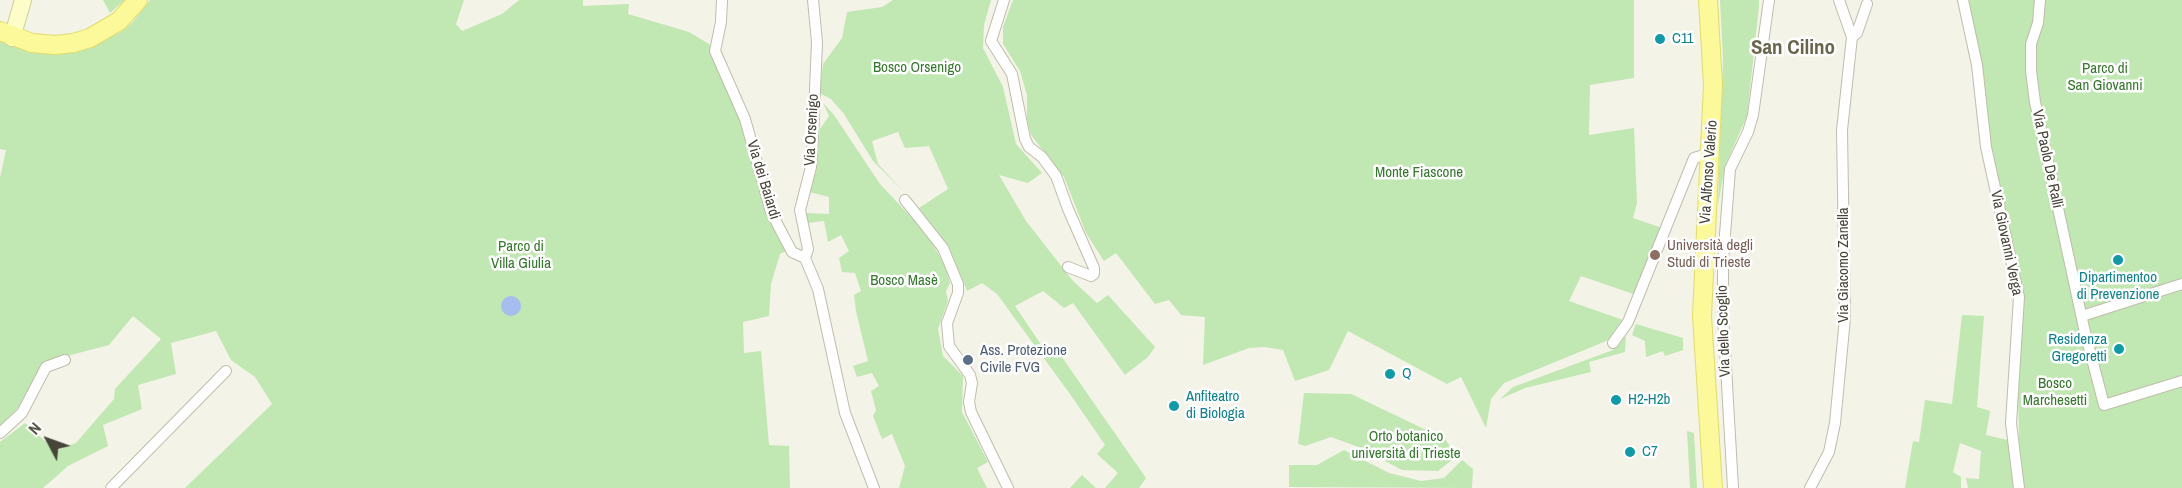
<!DOCTYPE html>
<html>
<head>
<meta charset="utf-8">
<style>
  body { margin:0 }
  #map { position:relative; width:2182px; height:488px; overflow:hidden; background:#f4f3e8; font-family:"Archivo Narrow",sans-serif }
  canvas { display:block }
  .north { position:absolute; left:18px; top:410px; width:60px; height:60px; -webkit-text-stroke:4px #fff; paint-order:stroke; rotate:311deg; font-size:16px; font-weight:700; line-height:24px; text-align:center; color:#474537 }
  .north::after { content:''; display:block; margin:auto; width:21px; height:27px; background:#474537; clip-path:polygon(50% 0,100% 100%,50% 72%,0 100%) }
</style>
</head>
<body>
<div id="map">
<canvas width="2182" height="488"></canvas>
<div class="north">N</div>
</div>
<script>
const c = document.querySelector('canvas').getContext('2d');
c.lineJoin = 'round';
function fillPath(path, color) {
  c.fillStyle = color;
  c.fill(path, 'evenodd');
}
function toPath(rows) {
  const path = new Path2D();
  for (const r of rows) {
    if (r.length === 3) {
      path.moveTo(r[0] + r[2], r[1]);
      path.arc(r[0], r[1], r[2], 0, 2 * Math.PI);
      continue;
    }
    path.moveTo(r[0], r[1]);
    for (let i = 2; i < r.length; i += 2) path.lineTo(r[i], r[i + 1]);
  }
  return path;
}
function trace(path, color, width, dash) {
  c.strokeStyle = color;
  c.lineWidth = width;
  c.lineCap = dash ? 'butt' : 'round';
  c.setLineDash(dash || []);
  c.stroke(path);
}
function drawText(font, color, halo, rows, align = 'center') {
  c.font = font + ' "Archivo Narrow",sans-serif';
  c.lineWidth = 5;
  c.setLineDash([]);
  c.textBaseline = 'middle';
  c.strokeStyle = halo;
  c.fillStyle = color;
  for (const [text, x, y, turn = 0] of rows) {
    c.save();
    c.translate(x, y);
    c.rotate((+turn || 0) * Math.PI / 180);
    c.textAlign = isNaN(turn) ? turn : align;
    if (halo) c.strokeText(text, 0, 0);
    c.fillText(text, 0, 0);
    c.restore();
  }
}
const green = toPath([
  [103,0,125,0,110,13],
  [150,0,464,0,456,24,462,31,502,14,519,0,583,0,583,6,629,4,628,14,689,32,709,44,740,119,767,214,788,250,780,254,771,284,769,316,743,322,744,353,761,351,769,445,789,446,790,488,185,488,272,404,255,377,231,360,216,331,171,343,176,374,138,385,142,409,103,425,108,446,68,466,43,488,0,488,0,442,25,423,56,451,76,443,114,399,115,389,161,339,133,316,109,345,44,362,18,408,0,426,0,178,6,150,0,149,0,42,38,53,63,54,84,50,121,32,132,23],
  [893,0,991,0,984,25,983,48,1003,87,1016,144,1042,173,1028,183,999,175,1026,221,1073,281,1097,303,1108,295,1155,347,1148,357,1125,375,1073,303,1064,308,1043,291,1015,306,1048,355,1057,350,1146,478,1139,488,1105,488,1118,473,1097,454,1105,445,1070,394,997,294,982,283,967,291,948,245,919,208,948,189,929,146,905,148,898,132,872,141,878,164,904,192,873,161,844,114,831,99,819,93,823,64,842,38,847,12,882,7],
  [1013,0,1634,0,1634,78,1590,85,1589,135,1634,128,1637,203,1633,218,1662,228,1636,295,1581,276,1569,301,1623,320,1611,339,1504,383,1491,399,1486,428,1461,377,1447,384,1348,331,1329,370,1295,381,1283,350,1265,347,1249,348,1203,365,1205,317,1181,315,1169,300,1155,304,1116,253,1104,261,1086,233,1064,177,1031,135,1027,120,1027,95,1020,71,1003,44,1003,27],
  [1720,0,1759,0,1759,6,1747,116,1725,166,1718,205,1723,59],
  [1967,0,2182,0,2182,488,2024,488,2019,440,2018,394,2023,301,1990,146],
  [823,103,834,115,880,184,926,233,945,265,950,283,946,291,948,301,938,329,943,356,963,376,962,412,988,462,977,468,987,488,899,488,905,466,892,434,882,439,873,416,876,410,871,391,879,386,872,373,857,377,853,366,868,361,856,311,854,295,861,291,855,273,842,272,839,258,849,251,841,235,828,242,824,221,807,223,806,213,829,214,829,197,809,192,816,172,820,129,829,116],
  [1962,315,1984,316,1977,407,1990,411,1986,435,2008,440,2014,488,1968,488,1966,478,1979,479,1981,451,1960,443,1953,472,1961,477,1961,488,1905,488,1913,441,1919,442,1925,400,1952,404],
  [1636,324,1683,338,1683,350,1665,356,1663,351,1646,357,1645,341,1632,335],
  [1626,336,1625,352,1589,362,1591,372,1525,388,1500,399,1513,387,1613,350],
  [1304,393,1351,394,1445,439,1457,456,1438,471,1402,470,1361,448,1331,437,1305,446,1298,444],
  [1687,431,1694,433,1697,488,1690,488],
  [1344,450,1389,473,1421,481,1444,478,1462,460,1473,469,1472,488,1289,487,1289,465,1317,465],
  [1082,475,1096,488,1070,488]
]);
const water = toPath([
  [511,306,10]
]);
const street = toPath([
  [722,0,721,22,715,51,745,119,771,212,792,252,805,258,818,289,845,413,874,488],
  [1004,0,991,41,1012,74,1025,139,1029,147,1042,157,1056,176,1068,209,1094,268,1094,274,1091,276,1068,267],
  [1963,0,1977,65,1986,147,2019,297,2011,423,2019,488],
  [2040,0,2038,23,2031,44,2031,71,2035,102,2084,328,2104,405,2182,381],
  [1852,37,1857,33,1867,4],
  [905,200,943,248,958,284,958,293,947,323,949,346,970,375,972,383,969,402,971,412,1008,488],
  [805,258,808,249,800,210,811,167,813,138,817,42,813,0],
  [2082,316,2182,284],
  [1613,343,1628,322,1694,158,1710,153],
  [0,433,22,413,46,367,65,360],
  [111,488,226,371],
  [1733,488,1723,315,1723,261,1730,169,1748,132,1753,115,1769,0],
  [1810,488,1829,452,1835,423,1845,318,1842,130,1852,37,1839,0]
]);
const secondary = toPath([
  [12,38,23,0]
]);
const primary = toPath([
  [1708,0,1713,85,1702,316,1713,488],
  [0,31,32,43,55,45,73,43,90,38,119,21,138,0]
]);
const markers = [
  [1660,39,6,"#0f9aa8"],
  [1655,255,6,"#8d6e63"],
  [2118,260,6,"#0f9aa8"],
  [2119,349,6,"#0f9aa8"],
  [968,360,6,"#5c6f8a"],
  [1390,374,6,"#0f9aa8"],
  [1616,400,6,"#0f9aa8"],
  [1174,406,6,"#0f9aa8"],
  [1630,452,6,"#0f9aa8"]
];
const cultureNames = [
  ["C11",1672,39],
  ["Dipartimentoo",2118,278,"center"],
  ["di Prevenzione",2118,295,"center"],
  ["Residenza",2107,340,"right"],
  ["Gregoretti",2107,357,"right"],
  ["Q",1402,374],
  ["Anfiteatro",1186,397],
  ["di Biologia",1186,414],
  ["H2-H2b",1628,400],
  ["C7",1642,452]
];
const parkNames = [
  ["Bosco Orsenigo",917,68],
  ["Parco di",2105,69],
  ["San Giovanni",2105,86],
  ["Monte Fiascone",1419,173],
  ["Parco di",521,247],
  ["Villa Giulia",521,264],
  ["Bosco Masè",904,281],
  ["Bosco",2055,384],
  ["Marchesetti",2055,401],
  ["Orto botanico",1406,437],
  ["università di Trieste",1406,454]
];
const streetNames = [
  ["Via Orsenigo",812,130,-87],
  ["Via Paolo De Ralli",2047,159,78],
  ["Via Alfonso Valerio",1709,172,-86],
  ["Via dei Baiardi",763,180,73],
  ["Via Giovanni Verga",2006,243,78],
  ["Via Giacomo Zanella",1844,265,-90],
  ["Via dello Scoglio",1724,331,-92]
];
const educationNames = [
  ["Università degli",1667,246],
  ["Studi di Trieste",1667,263]
];
const serviceNames = [
  ["Ass. Protezione",980,351],
  ["Civile FVG",980,368]
];
const districtNames = [
  ["San Cilino",1793,48]
];
fillPath(green, '#c1e7b2');
fillPath(water, '#a6beef');
trace(street, '#bfbdab', 12);
trace(secondary, '#cfcf97', 18);
trace(primary, '#e1dc69', 20);
trace(street, '#fff', 10);
trace(secondary, '#fcfdc9', 16);
trace(primary, '#fbf99a', 18);
for (const [x, y, r, color] of markers) {
  const dot = new Path2D();
  dot.arc(x, y, r, 0, 2 * Math.PI);
  c.fillStyle = color;
  c.fill(dot);
  trace(dot, '#fff', 2);
}
drawText('15px', '#0d838f', '#fff', cultureNames, 'left');
drawText('15px', '#34782b', '#fff', parkNames);
drawText('15px', '#474537', '#fff', streetNames);
drawText('15px', '#785e54', '#fff', educationNames, 'left');
drawText('15px', '#4e5e75', '#fff', serviceNames, 'left');
drawText('bold 21px', '#6a664e', '#fff', districtNames);
</script>
</body>
</html>
